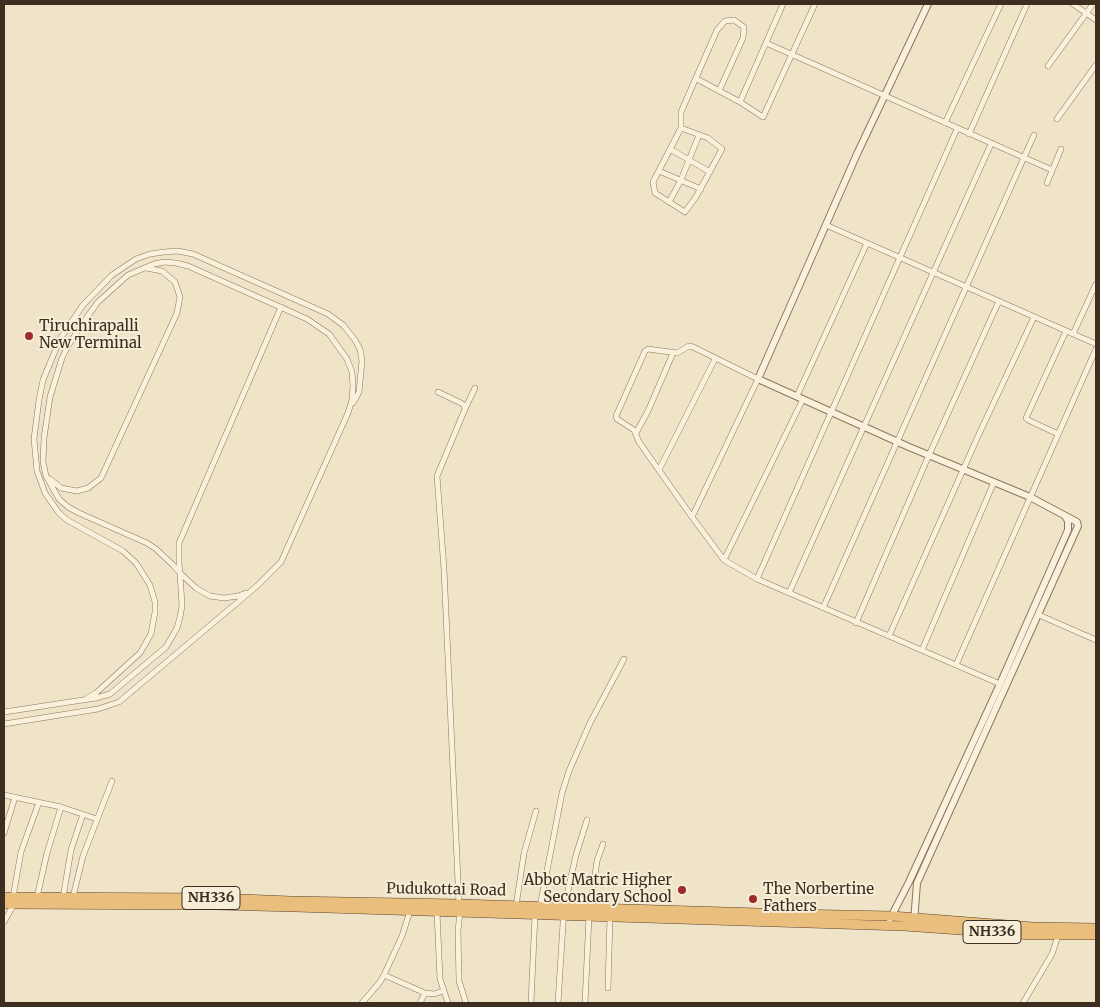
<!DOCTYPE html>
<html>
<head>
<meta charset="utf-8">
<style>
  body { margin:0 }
  #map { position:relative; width:1100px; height:1007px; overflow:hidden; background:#f0e4c8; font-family:Merriweather,serif }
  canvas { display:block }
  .frame { position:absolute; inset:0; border:5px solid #3d2e20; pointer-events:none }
</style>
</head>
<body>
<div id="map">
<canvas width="1100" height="1007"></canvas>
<div class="frame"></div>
</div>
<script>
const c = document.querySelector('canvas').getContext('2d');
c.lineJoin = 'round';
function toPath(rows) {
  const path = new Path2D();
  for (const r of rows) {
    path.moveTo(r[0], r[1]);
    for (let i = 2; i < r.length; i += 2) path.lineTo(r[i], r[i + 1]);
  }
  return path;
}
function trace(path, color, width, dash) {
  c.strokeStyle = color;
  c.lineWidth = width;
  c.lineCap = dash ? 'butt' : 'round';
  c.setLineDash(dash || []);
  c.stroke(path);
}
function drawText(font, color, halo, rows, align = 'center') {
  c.font = font + ' Merriweather,serif';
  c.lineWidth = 4;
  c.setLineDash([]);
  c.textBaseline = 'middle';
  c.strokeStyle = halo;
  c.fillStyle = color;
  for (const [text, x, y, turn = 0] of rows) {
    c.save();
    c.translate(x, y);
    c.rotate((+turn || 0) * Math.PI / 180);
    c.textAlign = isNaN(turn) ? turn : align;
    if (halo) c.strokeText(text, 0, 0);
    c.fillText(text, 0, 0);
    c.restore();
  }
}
const minor = toPath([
  [1073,4,1096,20],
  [766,43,1052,170],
  [1048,66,1093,4],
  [697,79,740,102,763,117,815,4],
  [740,102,783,4],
  [1057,119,1096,65],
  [945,123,1001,4],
  [681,128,708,138,722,149,696,197,685,212,655,193,653,182,681,128,681,112,717,30,725,21,734,20,744,27,743,38,719,91],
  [969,134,1027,4],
  [670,149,710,172],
  [659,171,701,189],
  [1047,183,1061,149],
  [669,202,681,180,699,135],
  [826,225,1096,344],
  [1073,334,1096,284],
  [438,392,461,403,464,405,465,409,437,476,444,569,459,904],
  [797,396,867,243],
  [465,409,475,388],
  [636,433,648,411,673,353],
  [1058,434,1028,420,1026,418,1066,331],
  [659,470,715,359],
  [50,479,61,488,77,491,88,488,101,478,177,313,180,297,175,282,162,271,146,268],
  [692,517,758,379,693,347,689,346,677,353,648,349,645,351,616,416,617,419,634,430,639,442,692,517,724,560,757,579,1000,684],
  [724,560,803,399],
  [757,579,957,129],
  [246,593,238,596,224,598,210,596,196,588,180,573,179,563,179,543,281,307],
  [789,593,991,144],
  [823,608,1034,135],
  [1039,615,1096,640],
  [856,623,929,455,999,301],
  [889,636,979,434,1034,317],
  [922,650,994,482],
  [956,665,1096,349],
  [87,698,96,693,140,653,151,634,155,612,155,602,150,585,136,563,123,551,67,520,59,513,45,493,37,471,34,439,39,400,43,380,60,339,83,305,112,275,136,259,150,254,164,252,178,251,193,254,328,314,343,325,355,340,360,349,362,361,359,392,353,403],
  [4,712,96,698,110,694,166,647,177,628,180,617,182,606,180,573,172,564,156,549,147,543,79,513,68,507,59,499,46,476,43,462,44,438,50,397,62,358,68,346,82,324,98,302,128,275,154,264,164,262,176,263,188,266,307,319,329,334,347,359,352,372,353,386,352,400,348,413,281,562,257,586,119,702,98,709,4,724],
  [4,795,61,807,97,819],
  [4,833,15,797],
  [13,897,21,852,39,802],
  [37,897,47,853,61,807],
  [73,897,83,856,112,781],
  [63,898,71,850,83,814],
  [516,906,524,853,536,811],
  [540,907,562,793,569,771,590,723,624,659],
  [590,908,597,861,603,844],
  [437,912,440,979,448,1003],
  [460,912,458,931,459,981,466,1003],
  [4,922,14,904],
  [384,975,425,993,434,994,443,991],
  [608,988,610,917],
  [362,1003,380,982,384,975,402,936,410,911],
  [420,1003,425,993],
  [531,1003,535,915],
  [558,1003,564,908,576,855,587,820],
  [585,1003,589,916],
  [1023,1003,1052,954,1059,933]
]);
const tertiary = toPath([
  [890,919,909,882,1000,684,1068,530,1068,521,1065,516],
  [914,922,917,883,1078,526,1077,522,1030,497,909,447,758,379,857,154,928,4]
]);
const trunk = toPath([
  [4,897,218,898,291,901,459,904,793,914,892,916,1033,927,1096,928],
  [4,904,217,905,295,907,904,926,1031,935,1096,935]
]);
const markers = [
  [29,336,5,"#9e2a2b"],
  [682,890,5,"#9e2a2b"],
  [753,899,5,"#9e2a2b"]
];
const shields = [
  [211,898,58],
  [992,932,58]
];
const shieldNames = [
  ["NH336",211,898],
  ["NH336",992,932]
];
const poiNames = [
  ["Tiruchirapalli",39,327],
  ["New Terminal",39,344],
  ["Abbot Matric Higher",672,881,"right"],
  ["Secondary School",672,898,"right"],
  ["The Norbertine",763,890],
  ["Fathers",763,907]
];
const streetNames = [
  ["Pudukottai Road",446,890,1]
];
trace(minor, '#8d765c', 6);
trace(tertiary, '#8d765c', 8);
trace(trunk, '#5b4430', 10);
trace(minor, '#faf1dc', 5);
trace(tertiary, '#faf1dc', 6);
trace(trunk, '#eabe7c', 9);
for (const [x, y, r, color] of markers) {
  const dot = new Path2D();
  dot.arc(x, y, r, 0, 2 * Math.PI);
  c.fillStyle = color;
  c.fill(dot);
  trace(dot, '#f7eed8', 2);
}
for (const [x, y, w] of shields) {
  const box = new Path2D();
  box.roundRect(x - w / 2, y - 11.5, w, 23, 4);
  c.fillStyle = '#f7eed8';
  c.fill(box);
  trace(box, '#3d2e20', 1);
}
drawText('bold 14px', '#3d2e20', null, shieldNames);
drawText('15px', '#3d2e20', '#f7eed8', poiNames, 'left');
drawText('15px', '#3d2e20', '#f7eed8', streetNames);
</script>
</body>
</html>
